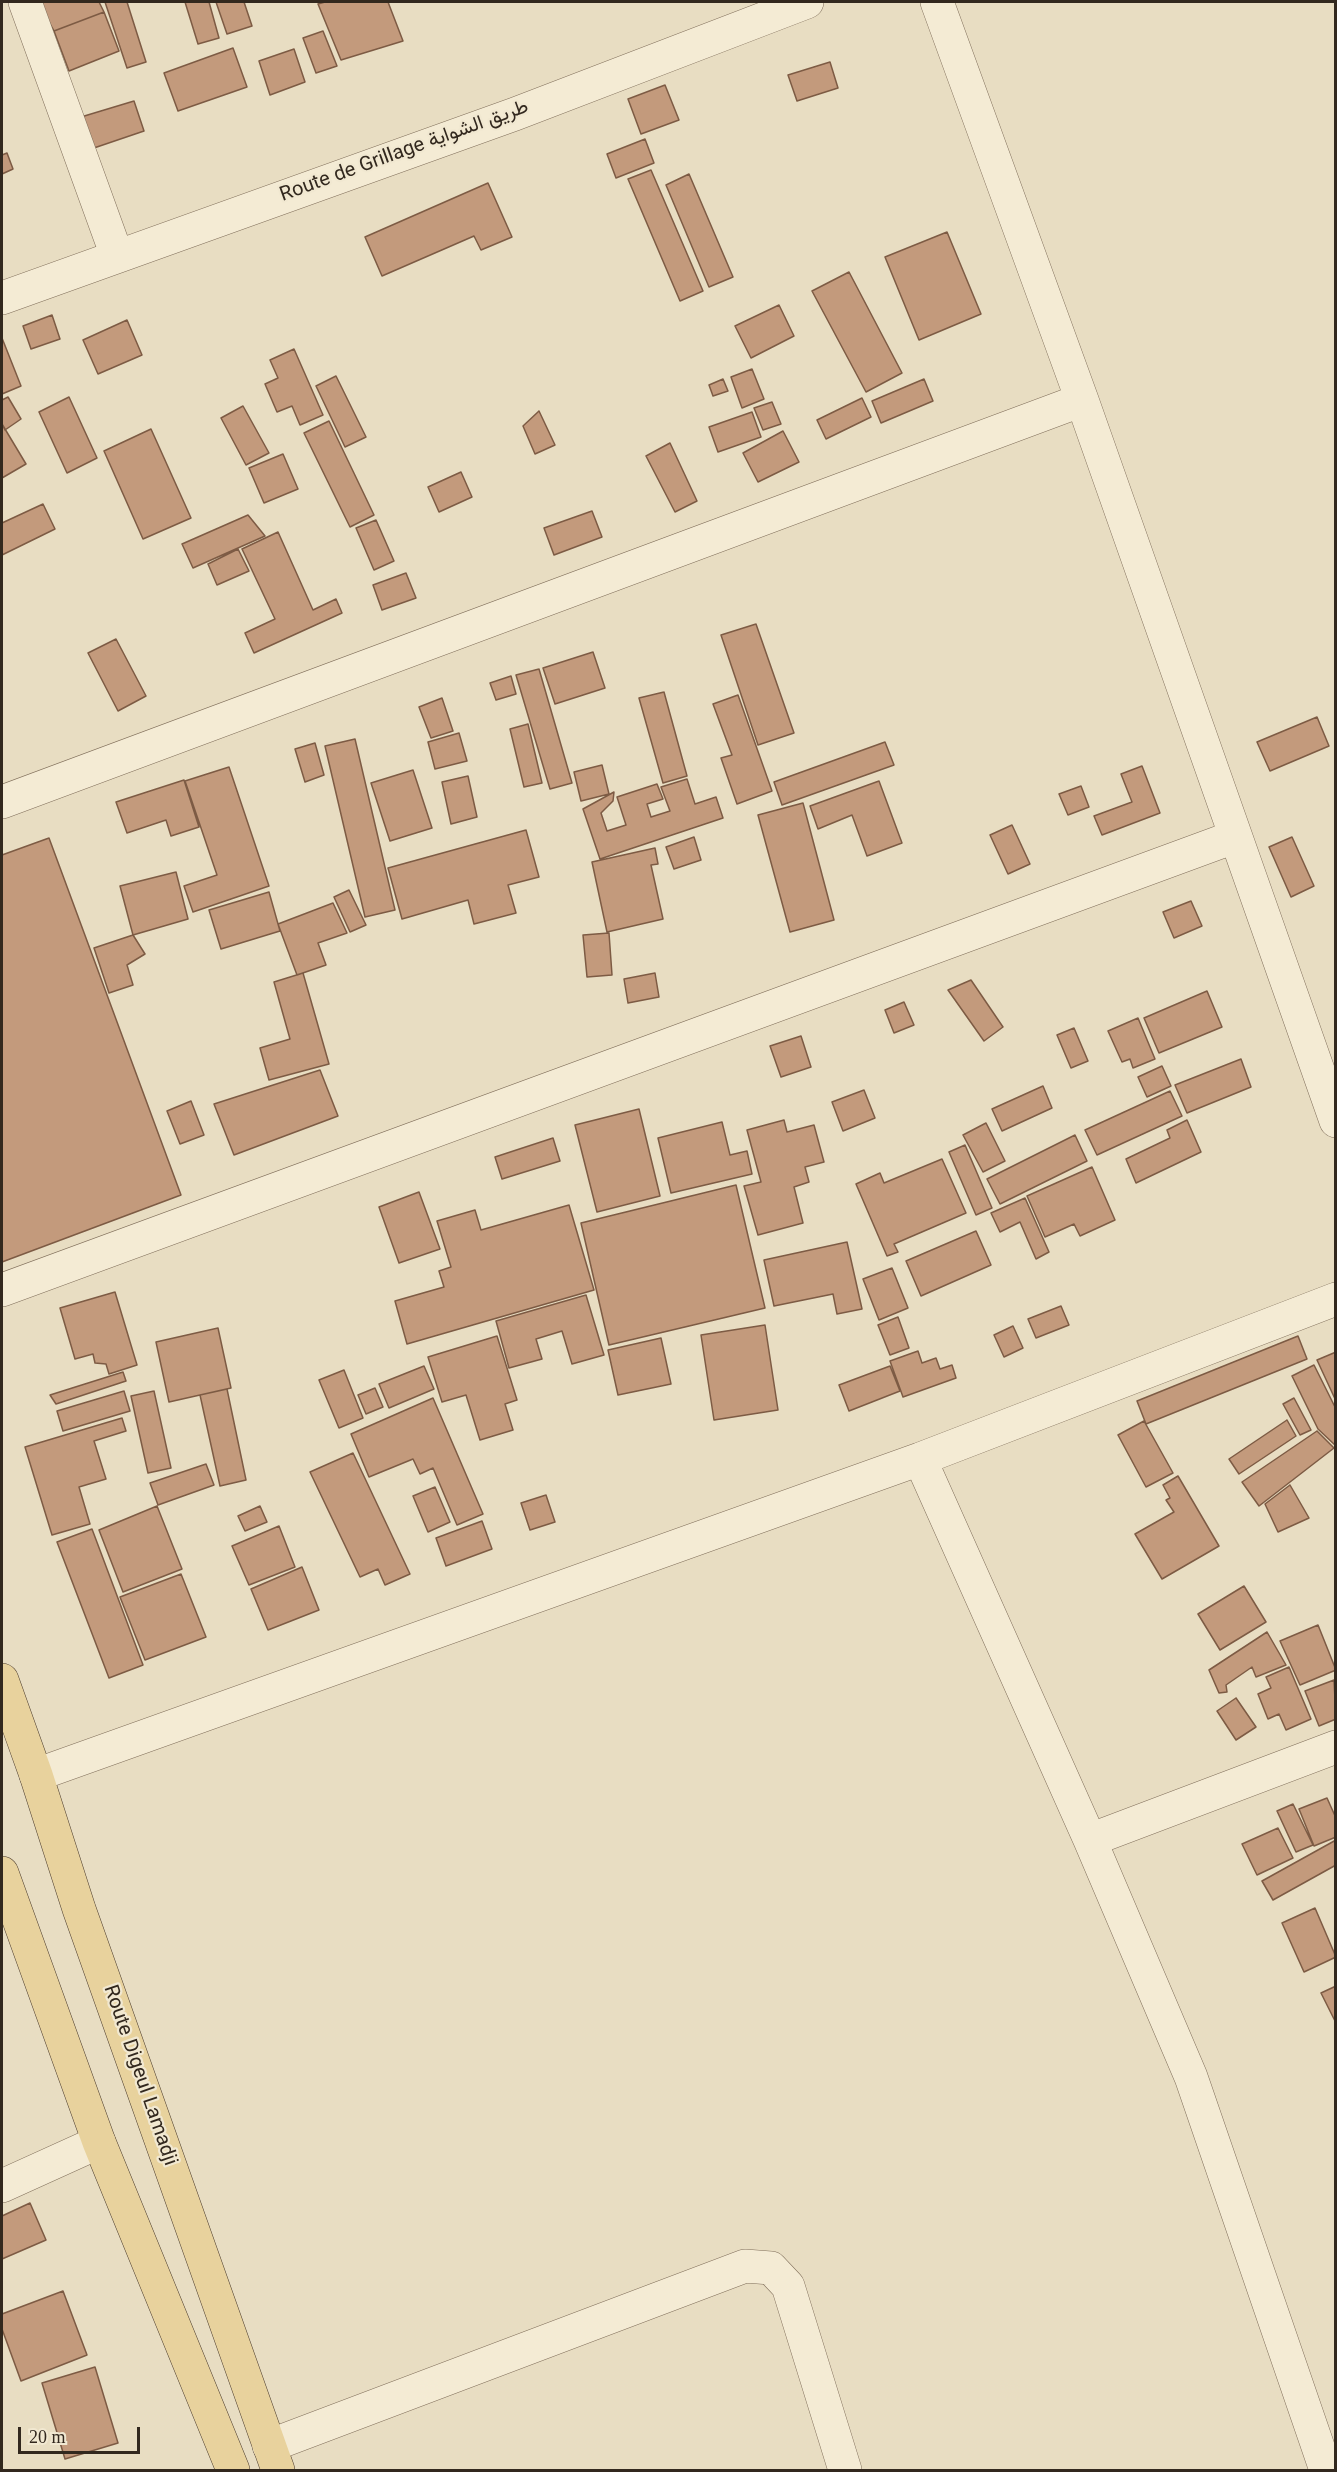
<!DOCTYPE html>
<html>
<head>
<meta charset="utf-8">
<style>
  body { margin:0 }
  #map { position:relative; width:1337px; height:2472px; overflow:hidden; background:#e8ddc2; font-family:Georgia,serif }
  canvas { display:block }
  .frame { position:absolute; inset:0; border:3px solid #32281e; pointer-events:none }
  .scale { position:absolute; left:18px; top:2427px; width:122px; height:27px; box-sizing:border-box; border:3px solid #32281e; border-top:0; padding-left:8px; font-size:18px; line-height:21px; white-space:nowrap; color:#32281e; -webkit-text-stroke:4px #f1e8d1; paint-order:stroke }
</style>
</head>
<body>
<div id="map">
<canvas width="1337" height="2472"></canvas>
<div class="frame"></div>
<div class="scale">20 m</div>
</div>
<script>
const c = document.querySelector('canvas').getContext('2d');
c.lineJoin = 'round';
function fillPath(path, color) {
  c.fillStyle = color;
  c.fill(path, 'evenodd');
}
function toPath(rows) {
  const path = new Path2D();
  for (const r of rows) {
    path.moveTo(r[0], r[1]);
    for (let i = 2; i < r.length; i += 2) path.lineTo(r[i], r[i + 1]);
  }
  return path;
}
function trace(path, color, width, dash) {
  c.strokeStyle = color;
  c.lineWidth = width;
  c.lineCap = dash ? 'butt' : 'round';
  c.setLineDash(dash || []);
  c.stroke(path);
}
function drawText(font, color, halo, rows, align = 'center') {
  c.font = font + ' Georgia,Vazirmatn,serif';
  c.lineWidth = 4.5;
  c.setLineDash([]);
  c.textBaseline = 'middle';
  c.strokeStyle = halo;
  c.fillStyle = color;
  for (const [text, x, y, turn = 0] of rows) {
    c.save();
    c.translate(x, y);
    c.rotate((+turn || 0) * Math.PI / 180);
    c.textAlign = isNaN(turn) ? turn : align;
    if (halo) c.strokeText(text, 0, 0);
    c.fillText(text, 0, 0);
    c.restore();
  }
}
const building = toPath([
  [37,2,99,2,104,12,54,31,37,2],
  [105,2,127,2,146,62,127,68,105,2],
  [185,2,209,2,219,38,198,44,185,2],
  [216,2,244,2,252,26,227,34,216,2],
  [325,2,388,2,403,41,341,60,318,4,325,2],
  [104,12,119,51,69,71,54,31,104,12],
  [323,31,337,66,316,73,303,38,323,31],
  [233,48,247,87,178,111,164,73,233,48],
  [294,49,305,82,270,95,259,61,294,49],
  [830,62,838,88,797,101,788,75,830,62],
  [665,85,679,120,641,134,628,99,665,85],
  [134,101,144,131,91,149,81,117,134,101],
  [645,139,654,163,616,178,607,154,645,139],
  [7,153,13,169,2,174,2,155,7,153],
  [651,170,703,291,680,301,628,179,651,170],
  [689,174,733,277,709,287,666,185,689,174],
  [488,183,512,237,481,250,474,236,382,276,365,237,488,183],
  [947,232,981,314,919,340,885,257,947,232],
  [849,272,902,373,866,392,812,291,849,272],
  [779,305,794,336,751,358,735,326,779,305],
  [52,315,60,339,31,349,23,326,52,315],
  [127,320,142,355,98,374,83,340,127,320],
  [2,338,21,386,2,394,2,338],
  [294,349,323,415,300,425,292,406,277,412,265,384,278,378,270,360,294,349],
  [752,369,764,399,742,408,731,377,752,369],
  [336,376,366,437,345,447,316,386,336,376],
  [723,379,728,391,713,396,709,385,723,379],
  [924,379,933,401,881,423,872,401,924,379],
  [8,397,21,419,5,430,2,424,2,400,8,397],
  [69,397,97,458,67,473,39,412,69,397],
  [862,398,871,417,826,439,817,420,862,398],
  [772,402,781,424,763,430,754,408,772,402],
  [243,406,269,453,246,465,221,418,243,406],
  [539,411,555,445,535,454,523,426,539,411],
  [752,412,761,437,718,452,709,427,752,412],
  [329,421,374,515,350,527,304,433,329,421],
  [2,424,26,464,2,478,2,424],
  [151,429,191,518,143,539,104,451,151,429],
  [783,431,799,462,758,482,743,453,783,431],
  [670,443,697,501,675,512,646,456,670,443],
  [283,454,298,489,264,503,249,468,283,454],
  [461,472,472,497,439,512,428,487,461,472],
  [43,504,55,529,2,555,2,523,43,504],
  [592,511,602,537,554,555,544,528,592,511],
  [248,515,265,536,193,568,182,544,248,515],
  [376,520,394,561,374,570,356,528,376,520],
  [278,532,313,610,336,599,342,613,254,653,245,633,275,619,242,549,278,532],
  [238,549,249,571,217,585,208,564,238,549],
  [406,573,416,598,382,610,373,585,406,573],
  [756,624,794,733,758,745,721,635,756,624],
  [116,639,146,696,118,711,88,653,116,639],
  [593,652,605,688,555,704,543,668,593,652],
  [539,669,572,783,550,789,516,675,539,669],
  [511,676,516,694,496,700,490,683,511,676],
  [664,692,687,776,663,783,639,698,664,692],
  [738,695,772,791,737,804,721,758,732,755,713,704,738,695],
  [442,698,453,731,431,738,419,707,442,698],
  [1317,717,1329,746,1270,771,1257,742,1317,717],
  [528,724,542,783,524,787,510,729,528,724],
  [459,733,467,761,435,769,428,742,459,733],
  [355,739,395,910,365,917,325,746,355,739],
  [885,742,894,765,782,805,774,782,885,742],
  [315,743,324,775,305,782,295,749,315,743],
  [602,765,609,794,581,801,574,772,602,765],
  [1142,766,1160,813,1102,835,1094,816,1132,802,1121,774,1142,766],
  [229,767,269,886,193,912,184,886,217,875,185,781,229,767],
  [413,770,432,828,390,841,371,783,413,770],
  [468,776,477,817,451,824,442,782,468,776],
  [687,779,695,804,716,797,723,818,600,859,583,809,614,792,613,801,601,813,607,831,626,825,617,797,657,784,663,799,647,804,651,817,670,811,661,787,687,779],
  [184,780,199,827,171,836,166,820,127,833,116,802,184,780],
  [879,781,902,843,867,856,852,815,818,829,810,806,879,781],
  [1081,786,1089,807,1068,815,1059,794,1081,786],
  [803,803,834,920,790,932,758,815,803,803],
  [1012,825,1030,864,1008,874,990,835,1012,825],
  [526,830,539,877,508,885,516,913,474,924,468,900,402,919,388,868,526,830],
  [694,837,701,860,674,869,666,847,694,837],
  [1292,837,1314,886,1291,897,1269,847,1292,837],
  [49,838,181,1195,2,1262,2,855,49,838],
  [655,848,658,864,651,865,663,919,607,932,592,862,655,848],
  [176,872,188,919,133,935,120,886,176,872],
  [349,890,366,925,350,932,334,897,349,890],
  [269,892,280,931,221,949,209,910,269,892],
  [1191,901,1202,926,1174,938,1163,912,1191,901],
  [333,903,347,933,318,943,326,965,297,975,278,924,333,903],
  [609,933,612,975,587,977,583,935,609,933],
  [133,935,145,954,127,965,133,985,109,993,94,948,133,935],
  [303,973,329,1064,269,1080,260,1048,290,1039,274,982,303,973],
  [655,973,659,997,628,1003,624,979,655,973],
  [971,980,1003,1027,984,1041,948,990,971,980],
  [1207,991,1222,1027,1159,1053,1144,1018,1207,991],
  [904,1002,914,1025,894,1033,885,1010,904,1002],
  [1138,1018,1155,1059,1133,1068,1130,1059,1122,1062,1108,1031,1138,1018],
  [1074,1028,1088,1061,1071,1068,1057,1035,1074,1028],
  [801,1036,811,1067,781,1077,770,1046,801,1036],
  [1241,1059,1251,1087,1187,1113,1175,1085,1241,1059],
  [1162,1066,1171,1086,1147,1097,1138,1077,1162,1066],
  [320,1070,338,1116,234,1155,214,1104,320,1070],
  [1043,1086,1052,1108,1002,1131,992,1109,1043,1086],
  [864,1090,875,1118,843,1131,832,1102,864,1090],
  [1170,1091,1182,1116,1097,1155,1085,1130,1170,1091],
  [191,1101,204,1135,180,1144,167,1111,191,1101],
  [639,1109,660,1196,597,1212,575,1125,639,1109],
  [784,1120,787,1132,814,1125,824,1162,805,1167,809,1182,794,1187,803,1223,758,1235,744,1186,761,1182,747,1130,784,1120],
  [1187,1120,1201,1152,1136,1183,1126,1159,1170,1138,1167,1130,1187,1120],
  [722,1122,730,1155,747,1151,752,1174,671,1193,658,1138,722,1122],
  [986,1123,1005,1161,983,1172,963,1135,986,1123],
  [1075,1135,1087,1161,1000,1204,987,1179,1075,1135],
  [553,1138,560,1161,502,1179,495,1157,553,1138],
  [965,1145,992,1208,976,1215,949,1152,965,1145],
  [942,1159,966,1213,894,1244,898,1252,887,1256,856,1184,880,1173,884,1183,942,1159],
  [1092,1167,1115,1220,1080,1236,1074,1224,1045,1237,1027,1196,1092,1167],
  [736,1185,765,1308,609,1345,581,1223,736,1185],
  [419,1192,440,1249,399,1263,379,1207,419,1192],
  [1025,1198,1049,1252,1036,1259,1020,1222,1000,1232,991,1213,1025,1198],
  [569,1205,594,1290,407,1344,395,1301,444,1287,439,1271,451,1267,437,1221,475,1210,481,1230,569,1205],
  [976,1231,991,1265,921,1296,906,1261,976,1231],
  [847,1242,862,1309,837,1314,833,1294,774,1306,764,1260,847,1242],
  [892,1268,908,1308,879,1320,863,1279,892,1268],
  [115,1292,137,1365,109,1374,106,1364,95,1363,93,1354,75,1359,60,1308,115,1292],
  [586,1295,604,1355,572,1364,562,1331,536,1339,542,1359,509,1368,496,1321,586,1295],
  [1061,1306,1069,1325,1036,1338,1028,1319,1061,1306],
  [898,1317,909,1348,890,1355,878,1325,898,1317],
  [765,1325,778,1410,714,1420,701,1335,765,1325],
  [1013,1326,1023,1348,1004,1357,994,1335,1013,1326],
  [218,1328,231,1388,169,1402,156,1342,218,1328],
  [497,1336,517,1400,505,1404,513,1430,480,1440,466,1395,442,1402,428,1357,497,1336],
  [1298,1336,1307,1359,1146,1424,1137,1401,1298,1336],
  [661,1338,671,1384,618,1395,608,1350,661,1338],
  [918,1351,922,1363,936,1358,940,1369,952,1365,956,1378,903,1397,890,1361,918,1351],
  [1336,1352,1336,1401,1317,1360,1336,1352],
  [1314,1365,1336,1409,1336,1446,1318,1429,1292,1376,1314,1365],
  [424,1366,434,1389,389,1408,379,1384,424,1366],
  [890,1366,900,1391,849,1411,839,1385,890,1366],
  [344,1370,363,1418,339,1428,319,1380,344,1370],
  [123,1372,126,1381,56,1404,50,1395,123,1372],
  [375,1388,383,1407,366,1414,358,1395,375,1388],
  [227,1389,246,1480,220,1486,200,1395,227,1389],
  [124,1391,130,1411,63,1431,57,1411,124,1391],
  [154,1391,171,1468,148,1473,131,1396,154,1391],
  [433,1398,483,1514,457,1525,433,1468,420,1474,413,1459,369,1477,351,1434,433,1398],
  [1294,1398,1311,1430,1300,1435,1283,1404,1294,1398],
  [122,1418,126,1431,94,1441,106,1479,79,1487,90,1524,52,1535,25,1447,122,1418],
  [1287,1420,1296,1436,1239,1474,1229,1459,1287,1420],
  [1144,1421,1173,1473,1146,1487,1118,1435,1144,1421],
  [1317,1431,1334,1448,1259,1506,1242,1482,1317,1431],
  [353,1453,410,1574,385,1585,378,1569,360,1577,310,1472,353,1453],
  [206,1464,214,1485,158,1505,150,1483,206,1464],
  [1178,1476,1219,1546,1162,1579,1135,1534,1174,1512,1166,1500,1170,1498,1163,1485,1178,1476],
  [1290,1485,1309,1518,1278,1532,1265,1504,1290,1485],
  [435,1487,450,1522,428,1532,413,1496,435,1487],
  [546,1495,555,1522,530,1530,521,1503,546,1495],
  [157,1506,182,1569,123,1592,99,1530,157,1506],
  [260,1506,267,1522,245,1531,238,1516,260,1506],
  [482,1521,492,1549,446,1566,436,1538,482,1521],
  [279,1526,295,1567,249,1585,232,1546,279,1526],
  [92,1529,143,1665,109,1678,57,1542,92,1529],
  [302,1567,319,1610,268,1630,251,1589,302,1567],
  [181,1574,206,1637,145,1660,120,1597,181,1574],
  [1244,1586,1266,1622,1220,1650,1198,1614,1244,1586],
  [1318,1625,1336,1670,1300,1685,1280,1641,1318,1625],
  [1267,1632,1286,1665,1256,1677,1252,1667,1226,1685,1227,1692,1219,1693,1209,1670,1267,1632],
  [1289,1667,1311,1719,1286,1730,1279,1714,1268,1719,1258,1694,1271,1688,1266,1677,1289,1667],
  [1334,1680,1336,1719,1319,1726,1305,1691,1334,1680],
  [1236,1698,1256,1727,1236,1740,1217,1711,1236,1698],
  [1327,1798,1336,1818,1336,1837,1314,1846,1299,1809,1327,1798],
  [1293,1804,1313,1845,1296,1852,1277,1811,1293,1804],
  [1278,1828,1293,1858,1257,1875,1242,1844,1278,1828],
  [1336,1840,1336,1865,1273,1900,1262,1881,1336,1840],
  [1315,1908,1336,1957,1304,1972,1282,1923,1315,1908],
  [1336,1986,1336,2023,1321,1993,1336,1986],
  [30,2203,46,2240,2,2259,2,2216,30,2203],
  [63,2291,87,2355,21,2381,2,2329,2,2314,63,2291],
  [95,2367,118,2443,65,2459,42,2383,95,2367]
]);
const minor = toPath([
  [25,2,117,256],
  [937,2,1082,400,1336,1121],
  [2,298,515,114,807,2],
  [2,802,1082,400],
  [2,1290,1234,837],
  [920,1459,1090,1840,1191,2077,1326,2470],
  [36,1775,920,1459,1336,1299],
  [1090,1840,1336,1747],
  [2,2186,99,2142],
  [269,2446,745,2266,771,2268,788,2286,845,2470]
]);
const major = toPath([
  [2,1680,36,1775,79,1909,278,2470],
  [2,1873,99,2142,233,2470]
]);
const streetNames = [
  ["Route de Grillage طريق الشواية",405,153,-20],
  ["Route Digeul Lamadji",138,2076,71]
];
fillPath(building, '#c39a7c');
trace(building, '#7d5b44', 1.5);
trace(minor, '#806f5b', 34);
trace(major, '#4e3e2f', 34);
trace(minor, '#f4ebd4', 33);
trace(major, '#e8d29d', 33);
drawText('20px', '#32281e', '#f1e8d1', streetNames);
</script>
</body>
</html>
